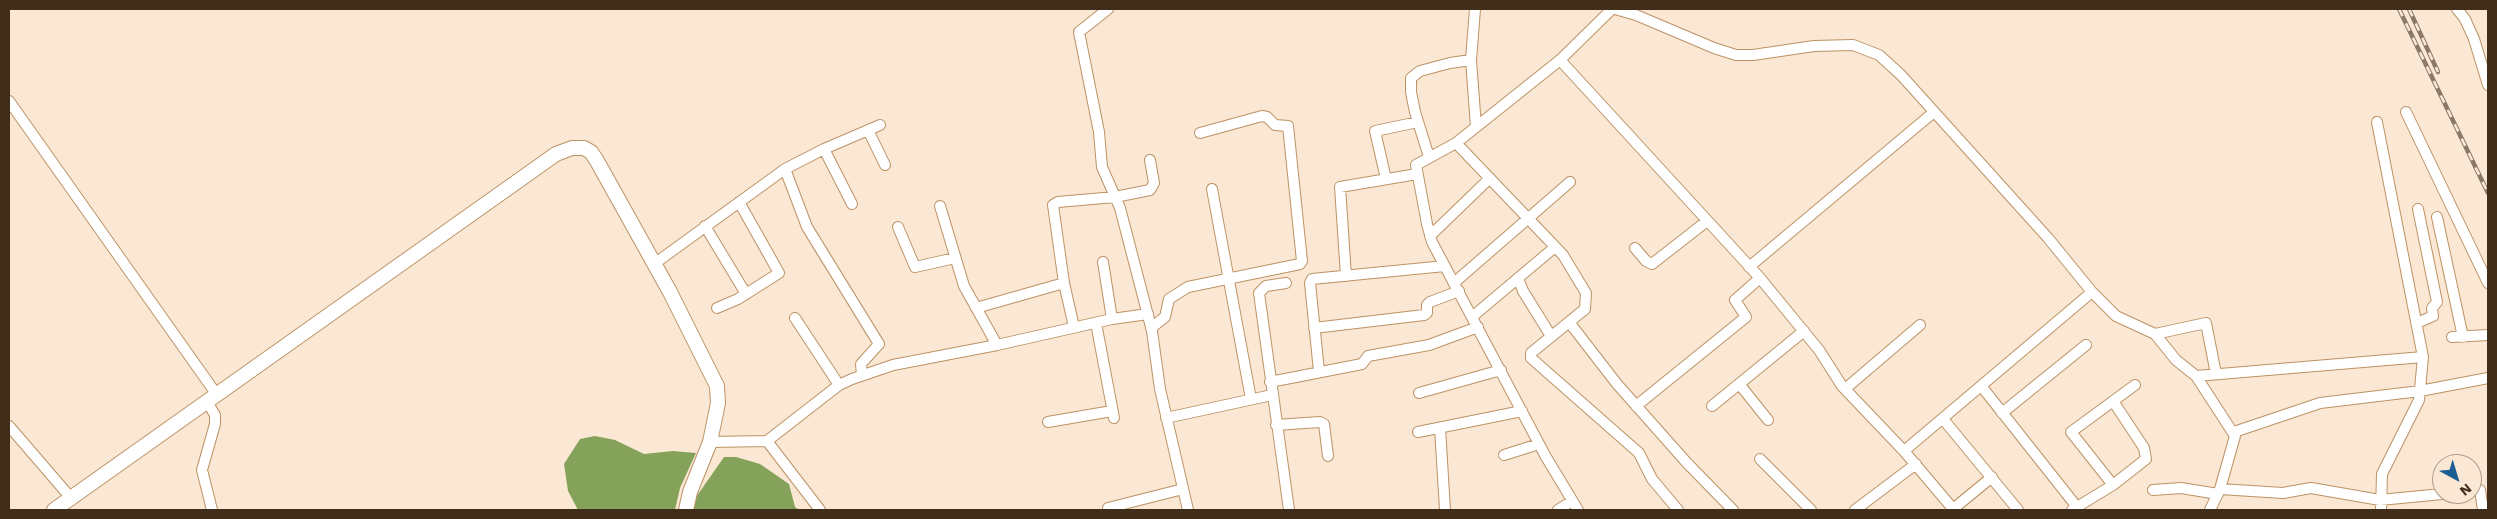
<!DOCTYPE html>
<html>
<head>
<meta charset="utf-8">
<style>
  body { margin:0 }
  #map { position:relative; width:2497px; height:519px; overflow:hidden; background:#fae7d4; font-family:"Work Sans",sans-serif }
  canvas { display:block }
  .frame { position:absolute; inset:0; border:10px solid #402e1b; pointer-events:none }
  .north { position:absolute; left:2432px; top:454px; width:50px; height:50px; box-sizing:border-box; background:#fae7d4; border:1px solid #b09d8a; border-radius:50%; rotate:141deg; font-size:14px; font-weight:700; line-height:20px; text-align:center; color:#402e1b }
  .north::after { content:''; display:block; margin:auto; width:18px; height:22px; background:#1a5d92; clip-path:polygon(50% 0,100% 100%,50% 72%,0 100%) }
</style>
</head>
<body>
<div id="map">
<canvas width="2497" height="519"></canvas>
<div class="frame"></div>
<div class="north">N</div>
</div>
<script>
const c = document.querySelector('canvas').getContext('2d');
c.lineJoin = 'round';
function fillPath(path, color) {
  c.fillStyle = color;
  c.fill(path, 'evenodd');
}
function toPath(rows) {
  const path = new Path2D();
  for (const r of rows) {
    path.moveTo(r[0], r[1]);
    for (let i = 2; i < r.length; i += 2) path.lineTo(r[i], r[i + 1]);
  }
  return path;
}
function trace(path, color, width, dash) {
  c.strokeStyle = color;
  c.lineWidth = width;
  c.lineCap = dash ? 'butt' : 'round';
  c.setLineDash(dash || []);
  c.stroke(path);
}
const water = toPath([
  [595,436,615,440,644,454,673,451,696,453,680,488,675,510,578,510,568,491,564,464,580,439],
  [724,457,736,457,760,464,789,484,795,507,799,510,692,510,694,500]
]);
const street = toPath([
  [1108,9,1079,32,1099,132,1102,167,1120,208,1152,331,1160,389,1188,510],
  [1475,9,1471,60,1476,127],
  [1615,9,1636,15,1714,48,1736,55,1753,55,1814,46,1853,45,1879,55,1901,75,2048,238,2092,292,2116,316,2155,334,2176,360,2196,376,2423,357,2377,122],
  [2457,9,2465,19,2474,39,2488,85],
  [1560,60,1760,278,1819,350,1842,386,1904,451,1954,510],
  [9,101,217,395],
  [2406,112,2488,283],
  [868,130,885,165],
  [1456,143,1563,255,1586,293,1585,309,1531,353,1531,358,1639,453,1652,479,1678,510],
  [824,149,852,204],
  [1429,157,1415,112,1411,92,1411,78,1420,71,1450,63,1471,60],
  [785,169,807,227,879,344,861,364,862,375],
  [1386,179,1375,131,1418,122],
  [1212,189,1251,399],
  [940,206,964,286,997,345],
  [2437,217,2463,337],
  [705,226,746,294],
  [898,227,915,267,955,258],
  [1430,236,1490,178],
  [1635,248,1646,261,1652,264,1707,221],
  [1103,262,1112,319],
  [654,264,785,169,824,149,880,125],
  [1749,267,1934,112],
  [1346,276,1340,187,1417,174],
  [1518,278,1523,291,1551,336],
  [1455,282,1570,182],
  [1286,283,1266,286,1259,293,1289,510],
  [717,308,738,299,779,273,739,202],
  [976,308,1064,283],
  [1472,317,1555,247],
  [795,318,839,385],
  [1569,322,1617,384,1687,463,1733,510],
  [1096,323,1114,418],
  [2417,323,2433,316,2432,308,2437,302,2418,209],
  [1074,327,1064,283,1053,205,1058,202,1115,197,1150,190,1154,183,1150,160],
  [1151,328,1165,317,1169,299,1188,287,1300,264,1302,261,1288,126,1275,125,1267,117,1262,116,1200,133],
  [1314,328,1424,315,1427,313,1427,305,1430,302,1459,291],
  [2155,334,2206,323,2216,374],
  [2452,337,2488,335],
  [1319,371,1310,283,1312,279,1445,266],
  [2196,376,2235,436,2220,489,2210,510],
  [1270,382,1362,364,1368,356,1429,345,1478,327],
  [1740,385,1768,420],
  [1982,387,2077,507],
  [1845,389,1920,325],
  [1419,393,1501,370],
  [207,402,215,415,215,424,202,470,212,510],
  [1636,406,1746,317,1735,300,1760,278],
  [1712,406,1804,331],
  [2002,413,2086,345],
  [1166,418,1272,395],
  [1943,419,2018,510],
  [1048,422,1112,411],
  [1276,425,1320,422,1324,424,1328,456],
  [9,426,71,498],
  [1440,428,1445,510],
  [1418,432,1522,411],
  [2234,432,2320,403,2420,391,2488,378],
  [767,441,839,385,852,379,893,365,997,345,1112,319,1148,314],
  [710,442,767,441,820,510],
  [1904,451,2092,292],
  [1504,455,1539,444],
  [1760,459,1811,510],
  [2113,485,2071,432,2135,385],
  [2220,489,2283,493,2311,488,2380,500,2442,494],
  [2153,490,2181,488,2218,494],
  [2480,490,2483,510],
  [1108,508,1183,489],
  [1953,509,1992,477],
  [1558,510,1572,501],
  [1578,510,1546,457,1432,242,1427,224,1416,165,1456,143,1560,60,1612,9],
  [1855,510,1916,464],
  [2072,510,2113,485,2146,459,2144,448,2113,401],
  [2381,510,2382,474,2419,400,2423,357]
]);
const secondary = toPath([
  [54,510,556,154,572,148,584,148,591,152,597,161,670,292,717,386,718,403,710,442,690,492,686,510]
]);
const rail = toPath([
  [2399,9,2488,193],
  [2409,9,2438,72]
]);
fillPath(water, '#84a259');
trace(street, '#bd9264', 12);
trace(secondary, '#bd9264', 16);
trace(street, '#fff', 10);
trace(secondary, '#fff', 14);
trace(rail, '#8b7966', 4.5);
trace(rail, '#fae7d4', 2.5, [8]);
</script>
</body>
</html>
